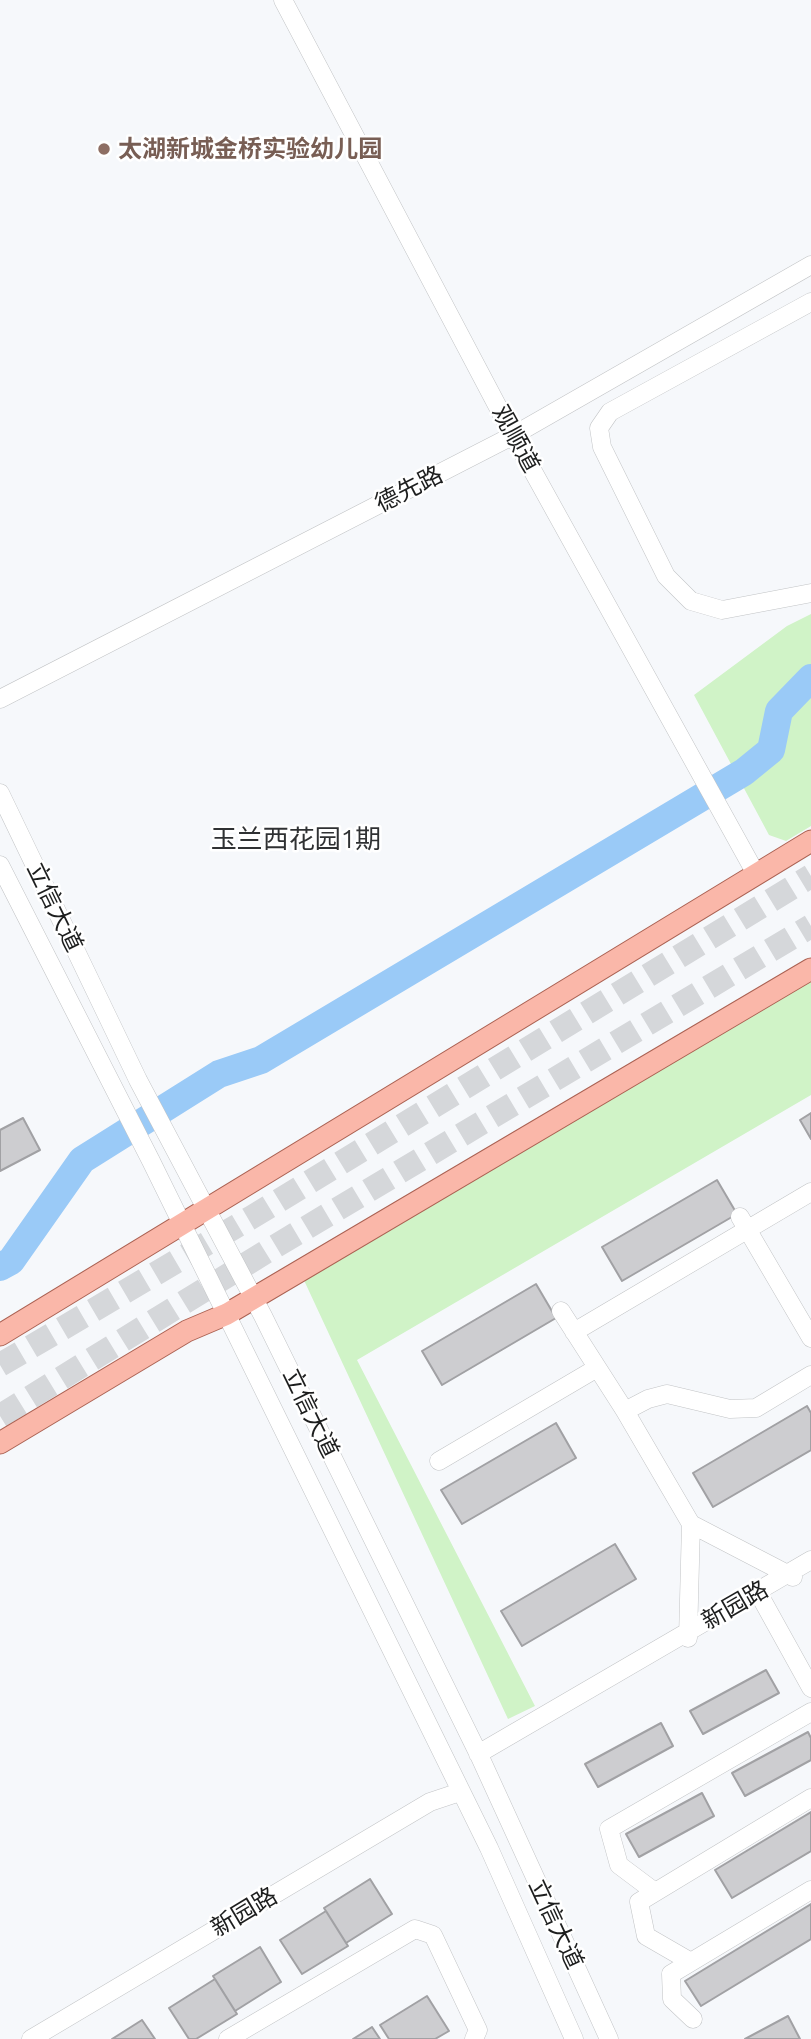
<!DOCTYPE html>
<html>
<head>
<meta charset="utf-8">
<style>
  body { margin:0 }
  canvas { display:block; background:#f6f8fb }
</style>
</head>
<body>
<canvas width="811" height="2039"></canvas>
<script>
const c = document.querySelector('canvas').getContext('2d');
c.lineJoin = 'round';
function fillPath(path, color) {
  c.fillStyle = color;
  c.fill(path, 'evenodd');
}
function toPath(rows) {
  const path = new Path2D();
  for (const r of rows) {
    path.moveTo(r[0], r[1]);
    for (let i = 2; i < r.length; i += 2) path.lineTo(r[i], r[i + 1]);
  }
  return path;
}
function trace(path, color, width, dash) {
  c.strokeStyle = color;
  c.lineWidth = width;
  c.lineCap = dash ? 'butt' : 'round';
  c.setLineDash(dash || []);
  c.stroke(path);
}
function drawText(font, color, halo, rows, align = 'center') {
  c.font = font + ' Ubuntu,"Noto Sans SC",sans-serif';
  c.lineWidth = 5;
  c.setLineDash([]);
  c.textBaseline = 'middle';
  c.strokeStyle = halo;
  c.fillStyle = color;
  for (const [text, x, y, turn = 0] of rows) {
    c.save();
    c.translate(x, y);
    c.rotate((+turn || 0) * Math.PI / 180);
    c.textAlign = isNaN(turn) ? turn : align;
    if (halo) c.strokeText(text, 0, 0);
    c.fillText(text, 0, 0);
    c.restore();
  }
}
const green = toPath([
  [811,614,811,826,786,841,769,835,694,695,787,626],
  [811,973,811,1095,357,1360,535,1706,508,1719,302,1276]
]);
const river = toPath([
  [0,1267,11,1261,82,1160,219,1074,261,1060,744,772,771,750,779,711,811,678]
]);
const building = toPath([
  [811,1113,811,1139,800,1120,811,1113],
  [23,1118,40,1150,0,1171,0,1130,23,1118],
  [717,1180,737,1214,622,1281,602,1247,717,1180],
  [536,1284,556,1318,442,1385,422,1351,536,1284],
  [807,1406,811,1413,811,1450,713,1507,693,1473,807,1406],
  [556,1423,576,1458,462,1524,441,1490,556,1423],
  [615,1544,636,1579,522,1646,501,1611,615,1544],
  [766,1670,779,1693,703,1734,690,1711,766,1670],
  [661,1723,673,1746,598,1787,585,1764,661,1723],
  [808,1732,811,1738,811,1760,745,1796,732,1773,808,1732],
  [702,1793,714,1816,639,1857,626,1834,702,1793],
  [811,1812,811,1851,732,1898,715,1870,811,1812],
  [370,1879,392,1914,346,1943,324,1908,370,1879],
  [811,1904,811,1939,701,2006,685,1981,811,1904],
  [326,1911,348,1946,302,1974,280,1940,326,1911],
  [260,1947,281,1982,235,2011,213,1976,260,1947],
  [215,1979,237,2014,196,2039,189,2039,169,2008,215,1979],
  [427,1996,449,2031,435,2039,389,2039,380,2025,427,1996],
  [788,2016,800,2039,745,2039,788,2016],
  [142,2020,155,2039,112,2039,142,2020],
  [372,2027,380,2039,353,2039,372,2027]
]);
const highwayTunnel = toPath([
  [0,1365,252,1217,811,876],
  [0,1416,269,1250,811,926]
]);
const minor = toPath([
  [283,0,509,428,756,874],
  [811,302,610,412,599,428,602,447,666,576,691,601,722,610,811,593],
  [0,699,514,435,811,265],
  [0,793,138,1080,263,1316,480,1757,609,2039],
  [0,865,151,1161,489,1848,574,2039],
  [740,1217,811,1338],
  [561,1311,625,1411,691,1524,688,1638],
  [574,1332,811,1192],
  [625,1411,648,1399,667,1394,730,1409,756,1408,811,1375],
  [439,1461,597,1368],
  [691,1524,793,1577],
  [760,1596,811,1688],
  [478,1754,811,1560],
  [655,1892,619,1865,609,1829,811,1712],
  [691,1962,646,1936,639,1902,811,1798],
  [693,2019,672,1999,671,1974,811,1890],
  [31,2039,430,1802,460,1792],
  [228,2039,415,1929,433,1935,478,2030,474,2039]
]);
const major = toPath([
  [0,1335,811,841],
  [0,1443,187,1331,227,1314,811,969]
]);
const markers = [
  [104,149,7,"#8d6e63"]
];
const educationNames = [
  ["太湖新城金桥实验幼儿园",118,149]
];
const streetNames = [
  ["观顺道",516,439,61],
  ["德先路",409,489,-27],
  ["立信大道",55,907,64],
  ["立信大道",311,1413,64],
  ["新园路",735,1605,-30],
  ["新园路",244,1912,-31],
  ["立信大道",556,1924,65]
];
const neighbourhoodNames = [
  ["玉兰西花园1期",296,839]
];
fillPath(green, '#d0f3c7');
trace(river, '#9acaf7', 28);
fillPath(building, '#cdcdd0');
trace(building, '#a1a1a4', 2);
trace(highwayTunnel, '#d5d7da', 24, [24, 12]);
trace(minor, '#c2c4c6', 19);
trace(major, '#ab6253', 23);
trace(minor, '#fff', 18);
trace(major, '#fab7a9', 21);
for (const [x, y, r, color] of markers) {
  const dot = new Path2D();
  dot.arc(x, y, r, 0, 2 * Math.PI);
  c.fillStyle = color;
  c.fill(dot);
  trace(dot, '#fff', 2.5);
}
drawText('bold 24px', '#785e54', '#fff', educationNames, 'left');
drawText('24px', '#1d1e1e', '#fff', streetNames);
drawText('26px', '#2f3133', '#fff', neighbourhoodNames);
</script>
</body>
</html>
